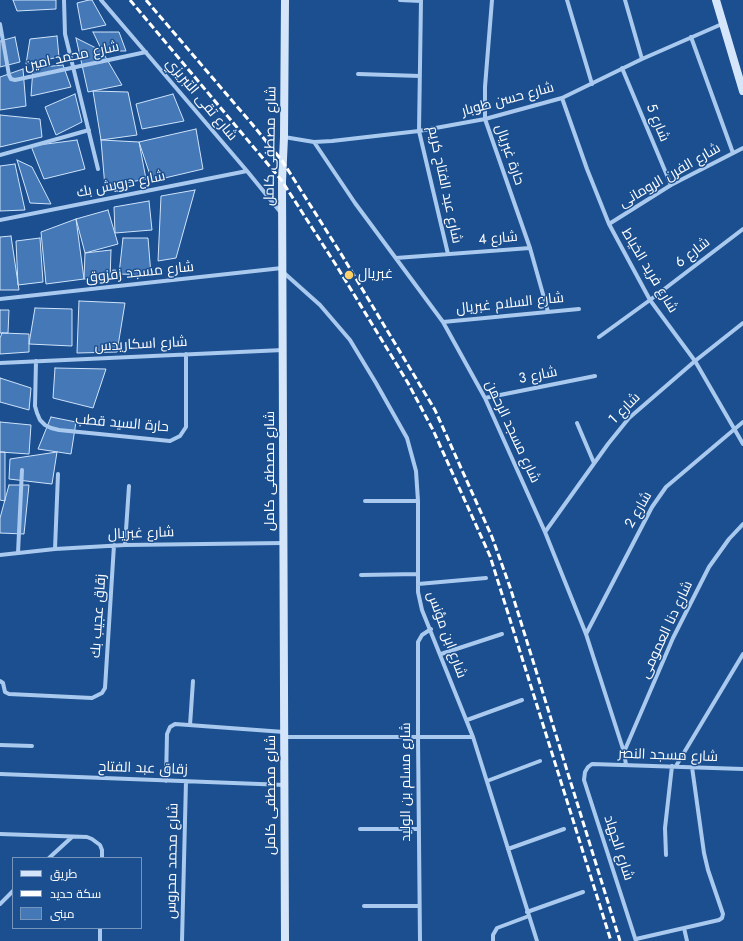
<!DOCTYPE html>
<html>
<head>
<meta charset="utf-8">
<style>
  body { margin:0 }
  #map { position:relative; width:743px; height:941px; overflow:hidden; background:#1b4f8f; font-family:Jost,Cairo,sans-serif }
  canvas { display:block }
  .legend { position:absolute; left:12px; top:857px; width:130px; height:72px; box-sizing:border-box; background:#1b4f8f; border:1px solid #7695bc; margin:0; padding:5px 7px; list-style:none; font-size:12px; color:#fff }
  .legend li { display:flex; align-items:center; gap:8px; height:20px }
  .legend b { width:20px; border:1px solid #7695bc }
</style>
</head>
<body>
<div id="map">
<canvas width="743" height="941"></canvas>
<ul class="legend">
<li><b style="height:5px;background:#d6e6fa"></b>طريق</li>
<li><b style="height:5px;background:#fff"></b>سكة حديد</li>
<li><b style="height:11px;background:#4478b7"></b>مبنى</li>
</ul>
</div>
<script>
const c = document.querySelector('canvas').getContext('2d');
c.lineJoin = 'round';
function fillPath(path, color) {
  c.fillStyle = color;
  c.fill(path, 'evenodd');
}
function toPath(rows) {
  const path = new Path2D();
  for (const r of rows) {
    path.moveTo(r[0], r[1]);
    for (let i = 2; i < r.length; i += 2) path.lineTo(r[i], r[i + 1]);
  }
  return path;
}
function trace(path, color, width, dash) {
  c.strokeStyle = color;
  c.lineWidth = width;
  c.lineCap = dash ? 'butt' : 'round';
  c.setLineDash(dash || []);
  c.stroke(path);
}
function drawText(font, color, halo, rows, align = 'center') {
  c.font = font + ' Jost,Cairo,sans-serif';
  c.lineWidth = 3;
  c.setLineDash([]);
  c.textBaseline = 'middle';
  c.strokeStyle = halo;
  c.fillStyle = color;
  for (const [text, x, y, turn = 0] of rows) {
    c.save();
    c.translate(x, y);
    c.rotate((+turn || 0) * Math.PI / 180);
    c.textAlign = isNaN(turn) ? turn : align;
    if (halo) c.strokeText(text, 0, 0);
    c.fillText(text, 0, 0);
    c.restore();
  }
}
const building = toPath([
  [13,0,56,0,56,9,17,11,13,0],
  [89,0,92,0,106,25,82,30,77,3,89,0],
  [93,32,119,32,126,51,102,51,93,32],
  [57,36,59,57,26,64,30,39,57,36],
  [15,37,20,62,0,67,0,41,15,37],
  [76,38,102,51,122,85,88,92,76,38],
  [63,65,71,87,31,96,33,68,63,65],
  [23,69,26,106,0,110,0,77,23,69],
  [93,91,128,92,137,135,101,140,93,91],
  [75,94,82,122,56,135,45,107,75,94],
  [173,94,184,121,142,129,136,104,173,94],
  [0,115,40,119,42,137,0,147,0,115],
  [196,129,203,169,152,181,139,142,196,129],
  [77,140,85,169,44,179,31,146,77,140],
  [101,140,139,142,146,179,105,187,101,140],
  [17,160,32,167,51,204,30,203,17,160],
  [15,164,25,210,0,211,0,166,15,164],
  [195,190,176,258,158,261,161,196,195,190],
  [149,201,152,230,115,233,114,207,149,201],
  [108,210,118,244,85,253,76,219,108,210],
  [76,219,84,279,46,284,41,232,76,219],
  [11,236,19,290,0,290,0,237,11,236],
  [40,238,43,282,18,285,16,241,40,238],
  [123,238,148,238,151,275,119,274,123,238],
  [111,250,110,281,84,279,85,253,111,250],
  [79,301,125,303,117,352,77,353,79,301],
  [35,308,72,309,72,346,29,344,35,308],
  [0,310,9,310,8,333,0,333,0,310],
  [2,333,29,334,29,352,0,354,0,338,2,333],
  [55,368,106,369,93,408,53,398,55,368],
  [0,378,31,388,29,410,0,402,0,378],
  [51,417,76,422,71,454,38,449,51,417],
  [0,422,31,425,29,454,0,452,0,422],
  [0,452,5,452,5,501,0,500,0,452],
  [57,452,52,484,9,479,10,459,57,452],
  [9,485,29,485,24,534,0,533,0,518,9,485]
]);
const minor = toPath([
  [64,0,65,34,98,169],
  [101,0,247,171,282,214],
  [400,0,421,1],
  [421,0,419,131,448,254],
  [492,0,485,87,485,119,530,248,548,312],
  [567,0,592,84],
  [625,0,642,59],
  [0,24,9,75,11,79,15,80,146,52],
  [691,37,733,153],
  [622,68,671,185],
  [358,74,420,76],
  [562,98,587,169,609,224,650,300,695,361,743,444],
  [284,137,314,142,332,141,419,131,485,119,562,98,642,59,722,24],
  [314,142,355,203,443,322,485,398,545,532,586,634,624,752,626,765],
  [0,155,89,130],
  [0,220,247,171],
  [609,224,671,185,743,148],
  [396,258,530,248],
  [283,272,320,305,350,340,376,383,407,438,416,471,418,501,418,592,422,610,473,737,537,941],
  [0,299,282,268],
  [443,322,579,309],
  [599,337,650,300,743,229],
  [36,361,35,406,37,413,40,420,45,425,51,428,59,430,170,441,180,436,186,427,186,354],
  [0,363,283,350],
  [485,398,595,376],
  [577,423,594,463],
  [365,501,418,501],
  [545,532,608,444,629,418,695,361,743,323],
  [125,545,129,486],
  [55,549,58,474],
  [18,553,22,470],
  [0,555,55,549,125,545,283,543],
  [361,575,418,574],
  [418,584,486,578],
  [586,634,652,507,666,487,743,422],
  [441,654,502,634],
  [0,681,3,683,5,692,9,694,92,698,102,693,105,688,114,545],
  [467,720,522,700],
  [190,725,193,681],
  [285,737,473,737],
  [0,745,32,746],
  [624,752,673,638,709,567,729,539,743,524],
  [676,766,743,654],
  [0,774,285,785],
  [166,781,167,734,170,727,175,724,284,732],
  [487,781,540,761],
  [360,829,419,829],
  [0,834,87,837,92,839,100,845,102,850,102,858],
  [508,849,564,829],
  [666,855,665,828,672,766],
  [49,858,72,837],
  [0,904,13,891],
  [364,906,419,906],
  [527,912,583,892],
  [684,928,687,941],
  [636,939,719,920,722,918,723,914,708,870,704,853,692,767],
  [100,941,100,928],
  [182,941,186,781],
  [420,941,418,737,418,642,422,635,431,629],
  [493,941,493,935,497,928,529,916],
  [636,941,584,780,585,772,588,767,592,764,743,769]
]);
const secondary = toPath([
  [285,0,284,137,282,181,285,941],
  [716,0,743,91]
]);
const rail = toPath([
  [130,0,282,181,336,265,408,383,433,430,490,556,611,941],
  [146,0,252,124,283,162,343,257,435,410,492,537,510,587,620,941]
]);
const markers = [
  [349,275,5,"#ffd166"]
];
const streetNames = [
  ["شارع محمد امين",72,57,-12],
  ["شارع تقى التبريزي",201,100,50],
  ["شارع حسن طوبار",508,100,-15],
  ["شارع 5",657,123,68],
  ["شارع مصطفى كامل",271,146,-89],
  ["حارة غبريال",509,155,71],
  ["شارع الفرن الرومانى",670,176,-30],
  ["شارع درويش بك",121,185,-11],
  ["شارع عبد الفتاح كريم",444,185,78],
  ["شارع 4",498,239,-5],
  ["شارع 6",693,253,-38],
  ["شارع فريد الخياط",649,271,59],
  ["شارع مسجد زقزوق",140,273,-6],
  ["شارع السلام غبريال",510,304,-6],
  ["شارع اسكاريدس",141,345,-3],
  ["شارع 3",538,376,-11],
  ["شارع 1",625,409,-45],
  ["حارة السيد قطب",122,424,5],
  ["شارع مسجد الرحمن",512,432,65],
  ["شارع مصطفى كامل",271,471,-90],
  ["شارع 2",639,510,-60],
  ["شارع غبريال",141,534,-2],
  ["زقاق عجيب بك",99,616,-86],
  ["شارع دنا العمومى",667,630,-65],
  ["شارع ابن مؤنس",446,635,70],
  ["شارع مسجد النصر",668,756,2],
  ["زقاق عبد الفتاح",143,769,2],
  ["شارع مسلم بن الوليد",407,782,-90],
  ["شارع مصطفى كامل",272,795,-90],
  ["شارع الجهاد",618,848,72],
  ["شارع محمد محروس",173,861,-89]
];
const poiNames = [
  ["غبريال",358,275]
];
fillPath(building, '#4478b7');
trace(building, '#cfe3fa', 1);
trace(minor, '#a9c9ee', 4);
trace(secondary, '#d6e6fa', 8);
trace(rail, '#fff', 3, [7, 3]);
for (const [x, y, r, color] of markers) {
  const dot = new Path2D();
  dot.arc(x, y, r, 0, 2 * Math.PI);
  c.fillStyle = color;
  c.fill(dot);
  trace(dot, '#1b4f8f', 1.5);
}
drawText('14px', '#fff', '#1b4f8f', streetNames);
drawText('14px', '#fff', '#1b4f8f', poiNames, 'left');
</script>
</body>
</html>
